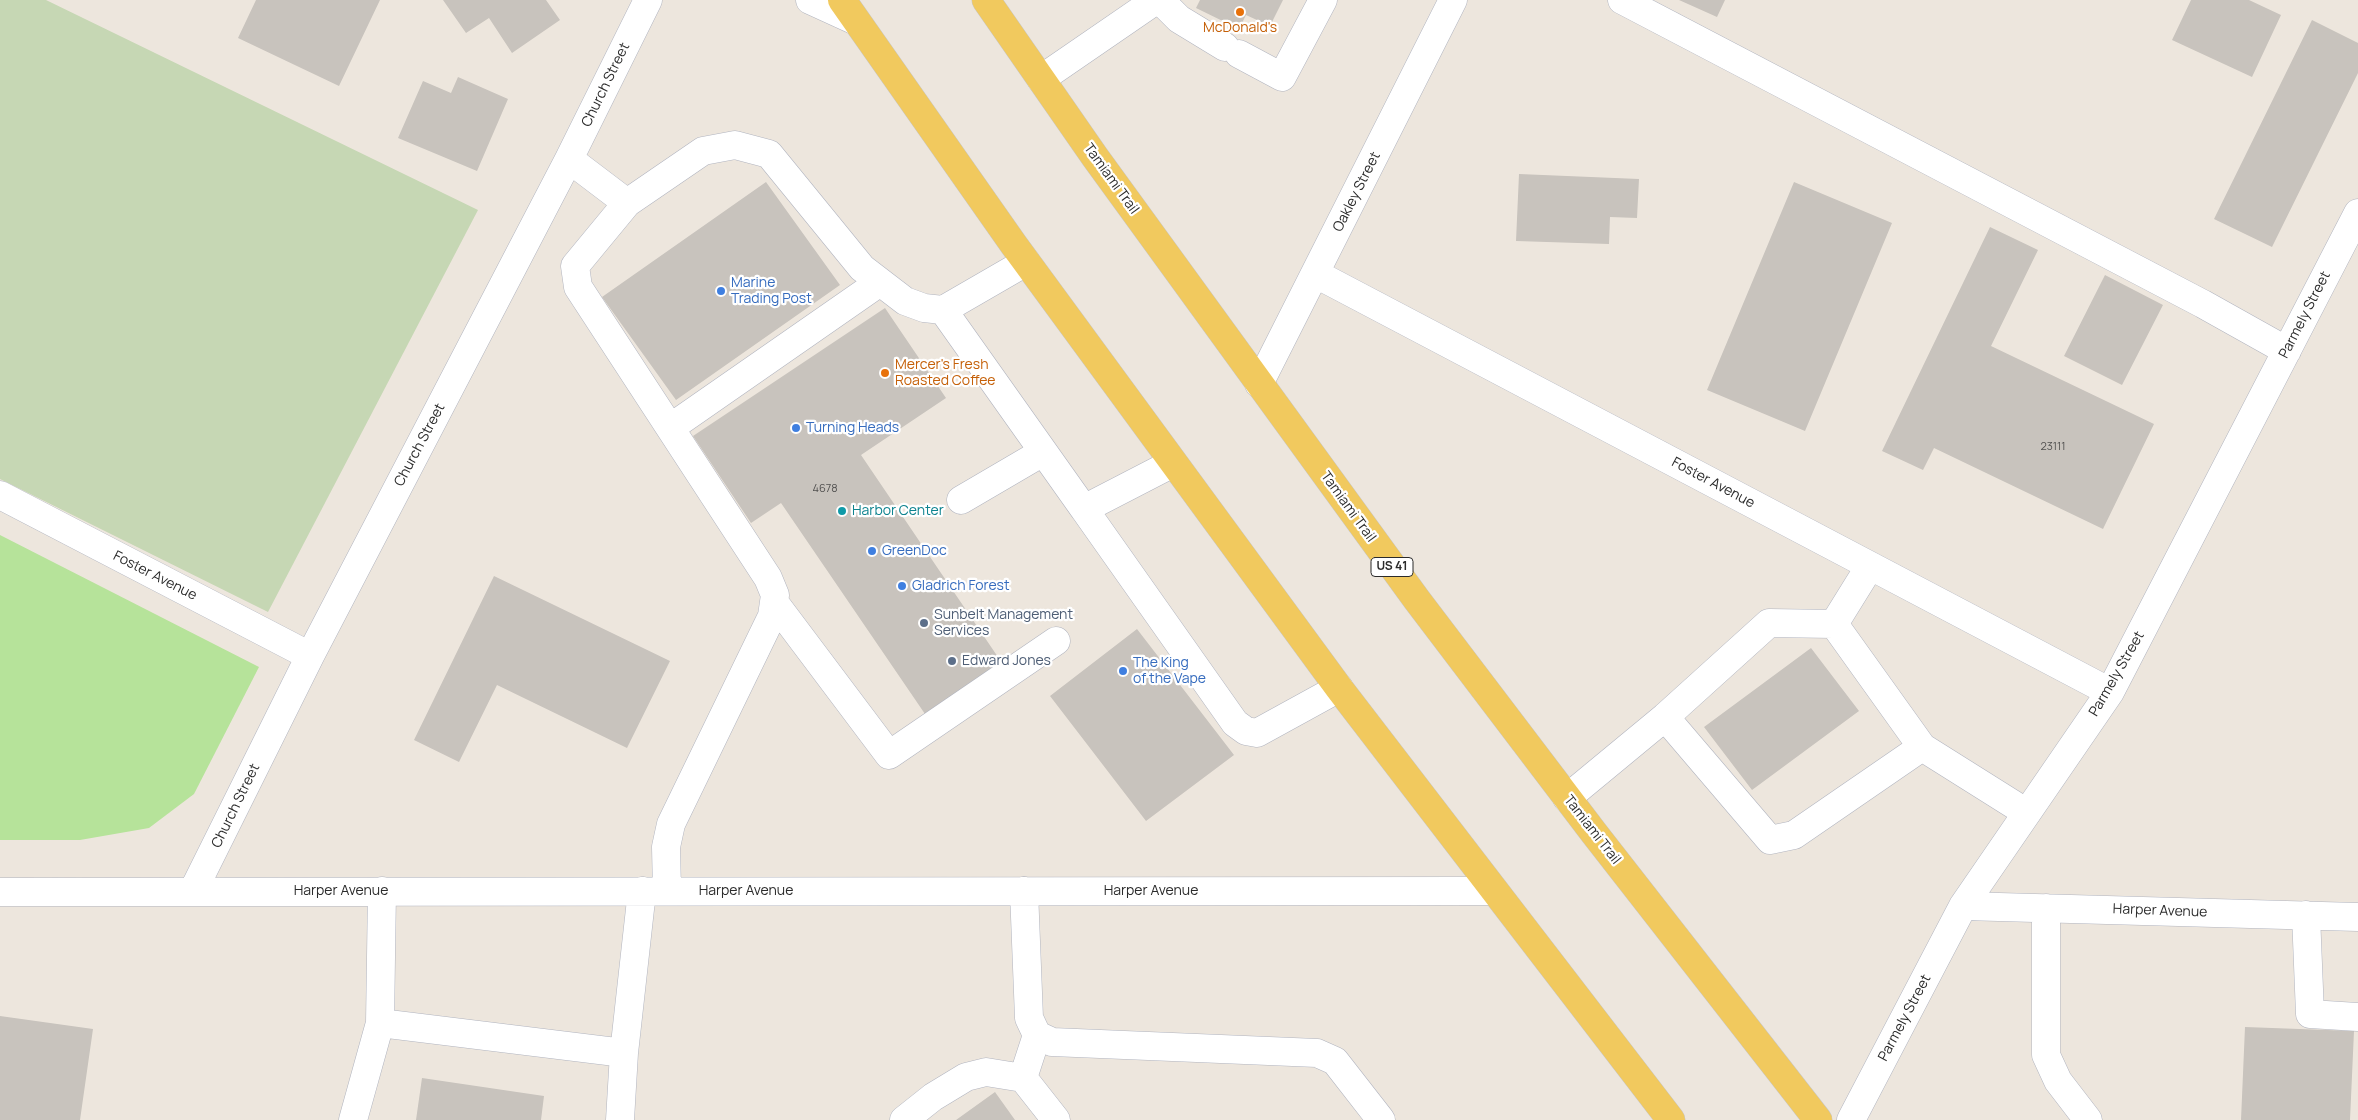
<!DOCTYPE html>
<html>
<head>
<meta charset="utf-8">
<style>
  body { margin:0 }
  canvas { display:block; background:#ede6dd }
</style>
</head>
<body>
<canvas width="2358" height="1120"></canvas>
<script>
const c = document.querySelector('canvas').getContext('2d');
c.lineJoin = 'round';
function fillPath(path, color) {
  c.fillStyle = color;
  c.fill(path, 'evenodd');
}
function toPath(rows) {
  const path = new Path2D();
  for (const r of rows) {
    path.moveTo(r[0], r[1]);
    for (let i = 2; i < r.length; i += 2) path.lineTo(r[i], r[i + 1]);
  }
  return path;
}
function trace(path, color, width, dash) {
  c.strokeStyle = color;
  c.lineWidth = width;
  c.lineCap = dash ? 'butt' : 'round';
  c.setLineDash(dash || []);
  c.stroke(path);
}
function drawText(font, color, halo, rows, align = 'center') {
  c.font = font + ' Manrope,sans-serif';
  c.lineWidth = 4.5;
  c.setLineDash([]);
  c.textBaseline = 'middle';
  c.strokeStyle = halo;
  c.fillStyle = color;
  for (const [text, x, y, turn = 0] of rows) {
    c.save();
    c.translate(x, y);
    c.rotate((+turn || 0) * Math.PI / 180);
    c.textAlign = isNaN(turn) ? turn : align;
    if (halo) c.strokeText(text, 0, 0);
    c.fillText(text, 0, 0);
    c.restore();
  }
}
const green = toPath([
  [0,535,259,667,194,794,149,828,80,840,0,840]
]);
const cemetery = toPath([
  [0,0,46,0,478,210,268,612,0,479]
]);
const building = toPath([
  [256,0,380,0,339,86,238,38],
  [443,0,546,0,560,20,512,53,489,18,466,33],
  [1200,0,1283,0,1270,26,1246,15,1239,29,1196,8],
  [1679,0,1725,0,1717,17],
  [2191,0,2249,0,2281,15,2252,77,2172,40],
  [2312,20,2358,43,2358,73,2272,247,2214,219],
  [458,77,508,99,477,171,398,138,423,81,451,93],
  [1519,174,1639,179,1637,218,1610,217,1609,244,1516,241],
  [766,182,840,285,676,400,602,297],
  [1794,182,1892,223,1805,431,1707,390],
  [1990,227,2038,250,1991,346,2154,424,2103,529,1934,448,1923,470,1882,451],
  [2105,275,2163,305,2122,385,2064,356],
  [885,308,946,398,861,455,1002,663,925,714,781,503,751,523,693,436],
  [494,576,670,661,627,748,497,685,459,762,414,740],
  [1137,629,1234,755,1146,821,1050,696],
  [1811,648,1859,711,1752,790,1704,727],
  [0,1016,93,1029,80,1120,0,1120],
  [2245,1027,2354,1031,2350,1120,2241,1120],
  [422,1078,544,1096,541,1120,416,1120],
  [995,1092,1015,1120,956,1120]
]);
const minor = toPath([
  [810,0,856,21],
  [1160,0,1179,19,1225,47],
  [1622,0,2203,304,2287,351],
  [1239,54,1282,77,1323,0],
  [1041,79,1156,0],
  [569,159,627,203,575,266,578,287,768,578,775,595,772,616,671,824,666,847,667,891],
  [627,203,703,151,735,145,769,154,862,268,905,301,924,308,943,310,1026,262],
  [1316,274,2110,692],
  [943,310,1084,509,1173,463],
  [1259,384,1453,0],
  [670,428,880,282],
  [0,495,310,656],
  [961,500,1043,452],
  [1084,509,1235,723,1246,731,1257,733,1339,688],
  [774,602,889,755,1056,641],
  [1834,624,1922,747],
  [1665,717,1770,840,1794,835,1922,747,2027,813],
  [1567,798,1665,717,1769,623,1834,624,1870,566],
  [193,891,310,656,569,159,648,0],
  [382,891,380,1023,624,1053,642,891],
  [1024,891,1029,1018,1037,1035,1052,1042,1317,1053,1335,1061,1381,1120],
  [0,892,1493,891],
  [1963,906,2358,917],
  [2046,908,2046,1055,2058,1081,2088,1120],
  [2306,915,2310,1014,2358,1017],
  [1037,1035,1023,1078,1056,1120],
  [353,1120,380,1023],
  [620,1120,624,1053],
  [904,1120,933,1097,966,1077,986,1072,1023,1078],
  [1851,1120,1963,906,2110,692,2358,213]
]);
const major = toPath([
  [842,0,1014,245,1339,688,1671,1120],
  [986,0,1095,157,1417,600,1594,833,1818,1120]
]);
const markers = [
  [1240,12,5,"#e8710a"],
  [721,291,5,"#3f7fe0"],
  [885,373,5,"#e8710a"],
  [796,428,5,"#3f7fe0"],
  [842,511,5,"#0f9aa8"],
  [872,551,5,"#3f7fe0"],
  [902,586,5,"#3f7fe0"],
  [924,623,5,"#5c6f8a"],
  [952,661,5,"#5c6f8a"],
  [1123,671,5,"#3f7fe0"]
];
const numberNames = [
  ["23111",2053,447],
  ["4678",825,489]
];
const shields = [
  [1392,567,42]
];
const shieldNames = [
  ["US 41",1392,567]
];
const foodNames = [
  ["McDonald's",1240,28],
  ["Mercer's Fresh",895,365,"left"],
  ["Roasted Coffee",895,381,"left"]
];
const streetNames = [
  ["Church Street",606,85,-64],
  ["Tamiami Trail",1111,179,54],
  ["Oakley Street",1357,192,-63],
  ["Parmely Street",2305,315,-63],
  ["Church Street",420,445,-62],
  ["Foster Avenue",1713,483,28],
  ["Tamiami Trail",1348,507,54],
  ["Foster Avenue",155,576,27],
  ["Parmely Street",2117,674,-60],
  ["Church Street",236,806,-64],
  ["Tamiami Trail",1592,830,52],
  ["Harper Avenue",341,891],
  ["Harper Avenue",746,891],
  ["Harper Avenue",1151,891],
  ["Harper Avenue",2160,911,2],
  ["Parmely Street",1905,1018,-62]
];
const shopNames = [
  ["Marine",731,283],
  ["Trading Post",731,299],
  ["Turning Heads",806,428],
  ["GreenDoc",882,551],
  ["Gladrich Forest",912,586],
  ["The King",1133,663],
  ["of the Vape",1133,679]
];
const cultureNames = [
  ["Harbor Center",852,511]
];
const serviceNames = [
  ["Sunbelt Management",934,615],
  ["Services",934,631],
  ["Edward Jones",962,661]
];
fillPath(green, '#b6e39a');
fillPath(cemetery, '#c6d7b4');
fillPath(building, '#c8c3bd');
trace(minor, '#b1b4bf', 29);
trace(major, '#c8c8c8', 29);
trace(minor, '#fff', 28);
trace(major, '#f1c95e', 28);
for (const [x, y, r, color] of markers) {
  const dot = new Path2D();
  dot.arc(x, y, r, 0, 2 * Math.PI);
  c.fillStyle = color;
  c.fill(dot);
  trace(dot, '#fff', 2);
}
drawText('11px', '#525150', null, numberNames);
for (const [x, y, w] of shields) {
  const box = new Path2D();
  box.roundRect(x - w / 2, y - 9.5, w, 19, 4);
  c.fillStyle = '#fff';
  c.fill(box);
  trace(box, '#2b2b2b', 1);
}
drawText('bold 12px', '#2b2b2b', null, shieldNames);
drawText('14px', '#c56008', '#fff', foodNames);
drawText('14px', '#2b2b2b', '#fff', streetNames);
drawText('14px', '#366cbe', '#fff', shopNames, 'left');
drawText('14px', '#0d838f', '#fff', cultureNames, 'left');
drawText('14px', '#4e5e75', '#fff', serviceNames, 'left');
</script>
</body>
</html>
